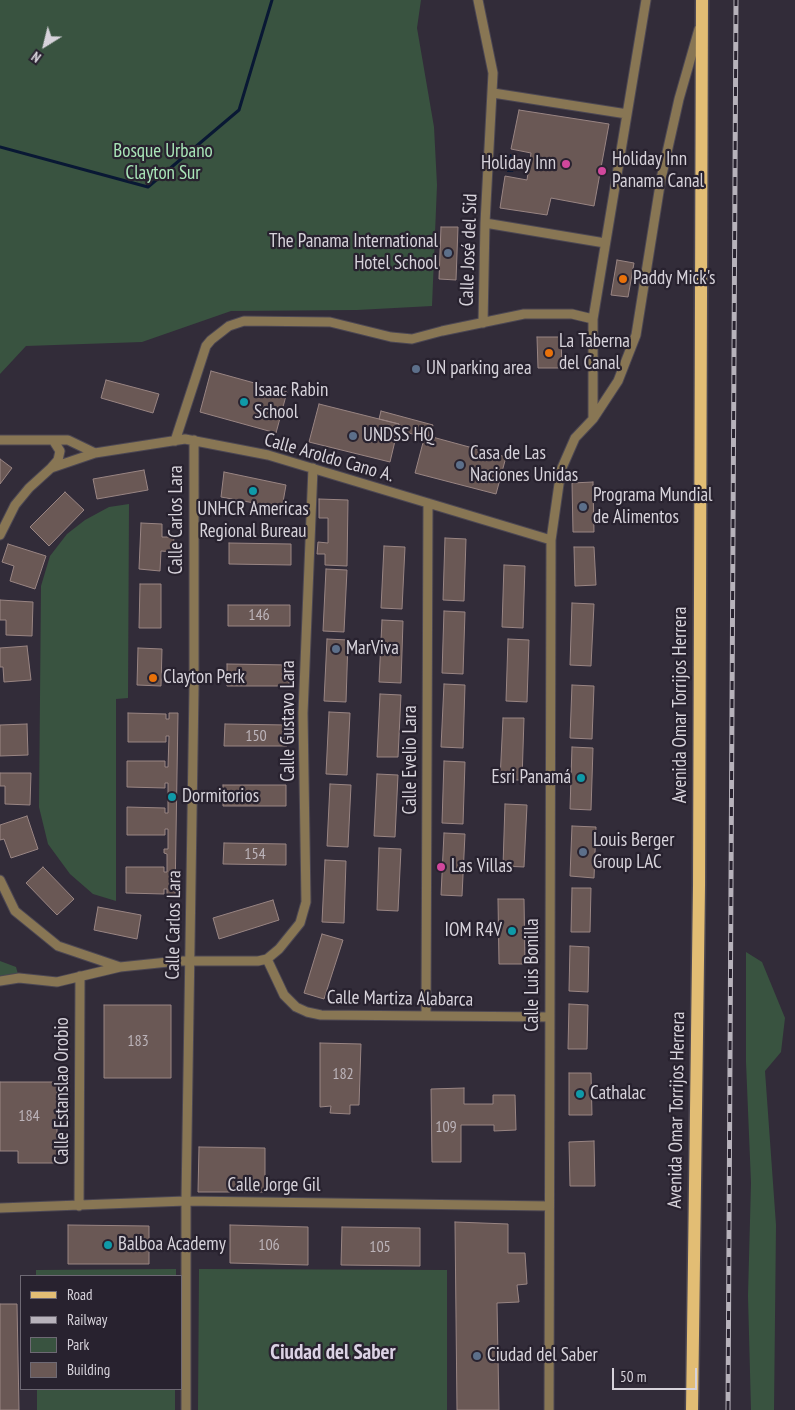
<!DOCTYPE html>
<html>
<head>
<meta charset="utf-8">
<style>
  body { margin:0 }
  #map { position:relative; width:795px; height:1410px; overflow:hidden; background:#322c39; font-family:"PT Sans Narrow",sans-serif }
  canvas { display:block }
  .legend { position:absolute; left:20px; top:1275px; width:162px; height:115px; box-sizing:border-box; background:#28222f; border:1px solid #6e6974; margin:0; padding:6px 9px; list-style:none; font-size:15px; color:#d7d3db }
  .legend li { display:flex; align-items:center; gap:10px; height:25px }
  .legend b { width:25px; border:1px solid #6e6974 }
  .north { position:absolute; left:20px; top:20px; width:50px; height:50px; -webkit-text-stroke:4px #28222f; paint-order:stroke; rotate:216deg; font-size:14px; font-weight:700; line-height:20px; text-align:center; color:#d7d3db }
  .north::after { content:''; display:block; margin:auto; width:18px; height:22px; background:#d7d3db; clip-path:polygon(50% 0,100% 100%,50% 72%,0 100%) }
  .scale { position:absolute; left:612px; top:1368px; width:85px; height:22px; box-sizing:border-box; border:2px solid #d7d3db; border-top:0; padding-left:6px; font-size:15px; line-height:18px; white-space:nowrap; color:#d7d3db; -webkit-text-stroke:4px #28222f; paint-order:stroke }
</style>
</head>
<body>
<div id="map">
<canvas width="795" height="1410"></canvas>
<ul class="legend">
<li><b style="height:6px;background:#e2bd74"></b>Road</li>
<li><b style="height:6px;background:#b7b2bb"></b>Railway</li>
<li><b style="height:14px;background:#395340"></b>Park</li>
<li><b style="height:14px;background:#6a5855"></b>Building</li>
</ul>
<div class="north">N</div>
<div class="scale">50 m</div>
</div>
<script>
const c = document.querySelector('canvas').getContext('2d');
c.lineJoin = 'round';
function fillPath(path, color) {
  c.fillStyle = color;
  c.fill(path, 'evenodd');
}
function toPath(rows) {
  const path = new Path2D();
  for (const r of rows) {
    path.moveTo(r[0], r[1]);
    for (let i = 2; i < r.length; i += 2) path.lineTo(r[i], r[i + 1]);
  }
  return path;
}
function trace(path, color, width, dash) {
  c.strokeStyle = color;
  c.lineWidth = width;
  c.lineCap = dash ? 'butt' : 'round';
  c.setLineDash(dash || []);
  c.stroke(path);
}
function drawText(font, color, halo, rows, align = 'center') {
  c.font = font + ' "PT Sans Narrow",sans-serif';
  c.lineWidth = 4.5;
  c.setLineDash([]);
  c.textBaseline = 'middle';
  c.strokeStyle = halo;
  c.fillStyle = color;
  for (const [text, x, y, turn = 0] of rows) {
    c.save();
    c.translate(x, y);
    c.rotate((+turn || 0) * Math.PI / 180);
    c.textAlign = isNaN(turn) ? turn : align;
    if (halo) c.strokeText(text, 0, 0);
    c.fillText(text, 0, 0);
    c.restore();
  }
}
const green = toPath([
  [0,0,421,0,417,28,434,127,437,185,432,306,357,310,231,311,142,342,26,346,0,374],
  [129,504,128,698,116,699,116,901,93,894,70,874,48,844,39,807,41,586,50,556,67,534,85,520,109,507],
  [746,952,762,962,785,1018,781,1052,765,1071,776,1225,774,1410,751,1410,748,1296,751,1183,746,1062],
  [0,961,16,967,19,978,0,981],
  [176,1269,176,1276,36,1276,36,1270],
  [199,1269,447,1270,447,1410,198,1410],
  [37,1389,175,1389,175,1410,37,1410]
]);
const water = toPath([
  [510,154,516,156,516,161,520,162,519,169,515,168,513,172,507,172]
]);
const stream = toPath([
  [0,147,148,187,239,110,272,0]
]);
const building = toPath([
  [519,110,609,124,594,206,551,198,547,215,500,208,505,176,527,180,531,153,511,149,519,110],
  [441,227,458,227,456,280,439,279,441,227],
  [617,260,634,263,628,297,611,295,617,260],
  [537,337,561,337,562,368,538,368,537,337],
  [211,371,287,392,276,433,200,412,211,371],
  [106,380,159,394,153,413,101,398,106,380],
  [319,404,399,424,390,462,309,442,319,404],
  [381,411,433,425,430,436,424,434,423,437,398,430,399,424,379,419,381,411],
  [425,435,506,457,496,494,415,473,425,435],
  [0,459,12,468,0,484,0,459],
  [144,470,148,490,97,499,93,479,144,470],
  [224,472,286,485,282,508,221,497,224,472],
  [593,482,594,532,573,532,572,483,593,482],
  [65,492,84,510,49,546,30,527,65,492],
  [319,499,348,500,347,566,325,565,325,554,317,554,318,542,328,543,328,518,319,518,319,499],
  [141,523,162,524,162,537,174,537,173,552,161,551,160,571,139,569,141,523],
  [445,538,466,539,464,601,443,600,445,538],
  [229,543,291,544,291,565,229,564,229,543],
  [8,544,46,556,35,589,10,581,14,566,2,562,8,544],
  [384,546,405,547,402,609,381,608,384,546],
  [574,547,594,547,596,585,575,586,574,547],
  [504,565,525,566,523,628,502,627,504,565],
  [326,569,347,570,344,632,323,631,326,569],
  [140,584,161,584,161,628,139,628,140,584],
  [0,600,33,602,32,636,6,635,6,620,0,620,0,600],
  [572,603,594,604,591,666,570,665,572,603],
  [228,605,290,605,290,626,228,626,228,605],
  [444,611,465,612,463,674,442,673,444,611],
  [382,620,403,621,401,683,379,682,382,620],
  [327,639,348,640,346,702,324,701,327,639],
  [508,639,529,640,527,702,506,701,508,639],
  [27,646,31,680,4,682,3,667,0,667,0,648,27,646],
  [138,648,162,649,161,686,137,685,138,648],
  [227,664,289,665,289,686,227,686,227,664],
  [444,684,465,685,463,748,441,747,444,684],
  [572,685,594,686,592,739,570,738,572,685],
  [380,694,401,695,398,757,377,757,380,694],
  [329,712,350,713,347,775,326,774,329,712],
  [128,713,166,714,166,719,169,719,169,713,178,713,175,896,167,896,167,889,164,889,164,894,126,893,126,867,164,867,164,872,167,872,167,854,164,853,164,849,168,849,168,829,165,829,165,835,127,835,127,807,165,808,165,813,168,813,168,783,165,783,165,788,127,787,127,761,165,761,165,767,168,767,169,736,166,736,166,742,128,742,128,713],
  [503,718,524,718,522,780,500,780,503,718],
  [27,724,28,755,0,756,0,725,27,724],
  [225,724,287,725,287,746,224,746,225,724],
  [572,747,593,748,591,810,570,809,572,747],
  [444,761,465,762,463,824,442,823,444,761],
  [0,773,31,773,30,805,5,804,5,786,0,786,0,773],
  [377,774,398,775,395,837,374,836,377,774],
  [330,784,351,785,348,847,327,846,330,784],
  [223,785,286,785,286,806,223,806,223,785],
  [505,804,527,805,524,867,503,866,505,804],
  [27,816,38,849,11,858,4,839,0,840,0,825,27,816],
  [572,826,596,827,594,878,570,876,572,826],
  [444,833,465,834,462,896,441,895,444,833],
  [224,843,286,844,286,865,223,864,224,843],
  [379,848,401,849,398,911,377,910,379,848],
  [325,860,346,861,344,923,322,922,325,860],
  [43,867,74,899,57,915,26,883,43,867],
  [572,888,591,888,590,932,571,932,572,888],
  [498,899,524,899,525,964,499,964,498,899],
  [273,900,279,920,219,939,213,918,273,900],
  [98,907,141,915,137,939,94,930,98,907],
  [322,934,343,940,324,999,304,993,322,934],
  [570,946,589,947,588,992,569,991,570,946],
  [569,1004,588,1005,587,1049,568,1049,569,1004],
  [104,1005,171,1005,171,1078,104,1078,104,1005],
  [320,1043,361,1044,359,1105,350,1105,350,1114,330,1113,331,1106,320,1107,320,1043],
  [569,1073,591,1073,592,1115,569,1115,569,1073],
  [0,1082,57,1082,57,1163,18,1163,18,1151,0,1151,0,1082],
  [464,1088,464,1104,493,1104,493,1095,515,1095,516,1130,494,1131,494,1125,461,1125,461,1162,432,1162,431,1089,464,1088],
  [594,1141,595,1186,570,1186,569,1142,594,1141],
  [199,1147,265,1148,265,1192,198,1192,199,1147],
  [455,1222,508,1224,508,1253,525,1253,527,1284,517,1285,519,1302,497,1303,499,1410,457,1410,455,1222],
  [68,1225,149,1226,149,1264,68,1264,68,1225],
  [230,1225,308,1227,308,1265,230,1263,230,1225],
  [342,1227,420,1228,420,1266,341,1265,342,1227],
  [0,1304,17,1304,19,1410,0,1410,0,1304]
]);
const street = toPath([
  [478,0,493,73,485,223,483,323],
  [493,93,627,114],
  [485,223,605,243],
  [593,419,618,381,636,335,661,179,679,99,699,29],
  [0,440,68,440,95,453],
  [175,441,206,346,211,340,229,326,244,321,330,322,391,337,412,339,442,331,524,314,572,314,593,319],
  [51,468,58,460,60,451,53,440],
  [0,535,15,505,29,488,51,468,95,453,185,439,268,455,551,540],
  [0,880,15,911,58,946,120,967],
  [267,959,284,995,296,1007,307,1012,321,1015,549,1017],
  [0,981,19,978,57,982,120,967,178,961,258,961,267,959,279,949,300,923,306,902,303,713,313,468],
  [426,1016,428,503],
  [79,1206,80,976],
  [0,1208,186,1201,549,1206],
  [186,1410,186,1201,194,688,194,440],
  [549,1410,551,540,561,470,575,438,593,419,593,319,646,0]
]);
const primary = toPath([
  [692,1410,699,886,702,0]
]);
const rail = toPath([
  [728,1410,736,0]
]);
const markers = [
  [566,164,5,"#d1479c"],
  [602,171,5,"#d1479c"],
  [448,253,5,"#5c6f8a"],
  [623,279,5,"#e8710a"],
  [549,353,5,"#e8710a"],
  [416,369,5,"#5c6f8a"],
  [244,402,5,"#0f9aa8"],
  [353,436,5,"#5c6f8a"],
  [460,465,5,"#5c6f8a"],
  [253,491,5,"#0f9aa8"],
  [583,507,5,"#5c6f8a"],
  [336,649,5,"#5c6f8a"],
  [153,678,5,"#e8710a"],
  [581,778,5,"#0f9aa8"],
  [172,797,5,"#0f9aa8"],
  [583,852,5,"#5c6f8a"],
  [441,867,5,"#d1479c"],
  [512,931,5,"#0f9aa8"],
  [580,1094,5,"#0f9aa8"],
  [108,1245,5,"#0f9aa8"],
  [477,1356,5,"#5c6f8a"]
];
const numberNames = [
  ["146",259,615],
  ["150",256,736],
  ["154",255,854],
  ["183",138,1041],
  ["182",343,1074],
  ["184",29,1116],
  ["109",446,1127],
  ["106",269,1245],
  ["105",380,1247]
];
const parkNames = [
  ["Bosque Urbano",163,152],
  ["Clayton Sur",163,174]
];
const poiNames = [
  ["Holiday Inn",612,160],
  ["Panama Canal",612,182],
  ["Holiday Inn",556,164,"right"],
  ["The Panama International",438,242,"right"],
  ["Hotel School",438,264,"right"],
  ["Paddy Mick's",633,279],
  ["La Taberna",559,342],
  ["del Canal",559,364],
  ["UN parking area",426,369],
  ["Isaac Rabin",254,391],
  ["School",254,413],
  ["UNDSS HQ",363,436],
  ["Casa de Las",470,454],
  ["Naciones Unidas",470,476],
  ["Programa Mundial",593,496],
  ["de Alimentos",593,518],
  ["UNHCR Americas",253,510,"center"],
  ["Regional Bureau",253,532,"center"],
  ["MarViva",346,649],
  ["Clayton Perk",163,678],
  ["Esri Panamá",571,778,"right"],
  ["Dormitorios",182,797],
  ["Louis Berger",593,841],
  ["Group LAC",593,863],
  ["Las Villas",451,867],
  ["IOM R4V",502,931,"right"],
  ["Cathalac",590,1094],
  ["Balboa Academy",118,1245],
  ["Ciudad del Saber",487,1356]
];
const streetNames = [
  ["Calle José del Sid",469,250,-88],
  ["Calle Aroldo Cano A.",329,458,16],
  ["Calle Carlos Lara",177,520,-90],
  ["Avenida Omar Torrijos Herrera",681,705,-90],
  ["Calle Gustavo Lara",289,721,-90],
  ["Calle Evelio Lara",411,760,-90],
  ["Calle Carlos Lara",174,925,-89],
  ["Calle Luis Bonilla",533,975,-90],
  ["Calle Martiza Alabarca",400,999,1],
  ["Calle Estanslao Orobio",63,1091,-90],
  ["Avenida Omar Torrijos Herrera",677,1110,-89],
  ["Calle Jorge Gil",274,1186]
];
const quarterNames = [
  ["Ciudad del Saber",333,1353]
];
fillPath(green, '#395340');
fillPath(water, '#091834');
trace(stream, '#091834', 3);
fillPath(building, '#6a5855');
trace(building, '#998583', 1);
trace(street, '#4c4753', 11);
trace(primary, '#4c4753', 15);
trace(street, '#887654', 9);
trace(primary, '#e2bd74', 12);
trace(rail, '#b7b2bb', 5);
trace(rail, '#28222f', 3, [9]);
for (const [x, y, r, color] of markers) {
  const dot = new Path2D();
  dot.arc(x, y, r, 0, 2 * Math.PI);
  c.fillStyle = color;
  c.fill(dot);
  trace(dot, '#28222f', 2);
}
drawText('16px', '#bcb4ba', null, numberNames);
drawText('19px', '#a9e6b8', '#28222f', parkNames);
drawText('19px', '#d7d3db', '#28222f', poiNames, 'left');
drawText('19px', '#d7d3db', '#28222f', streetNames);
drawText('bold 21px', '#dbd2e4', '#28222f', quarterNames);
</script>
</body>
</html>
